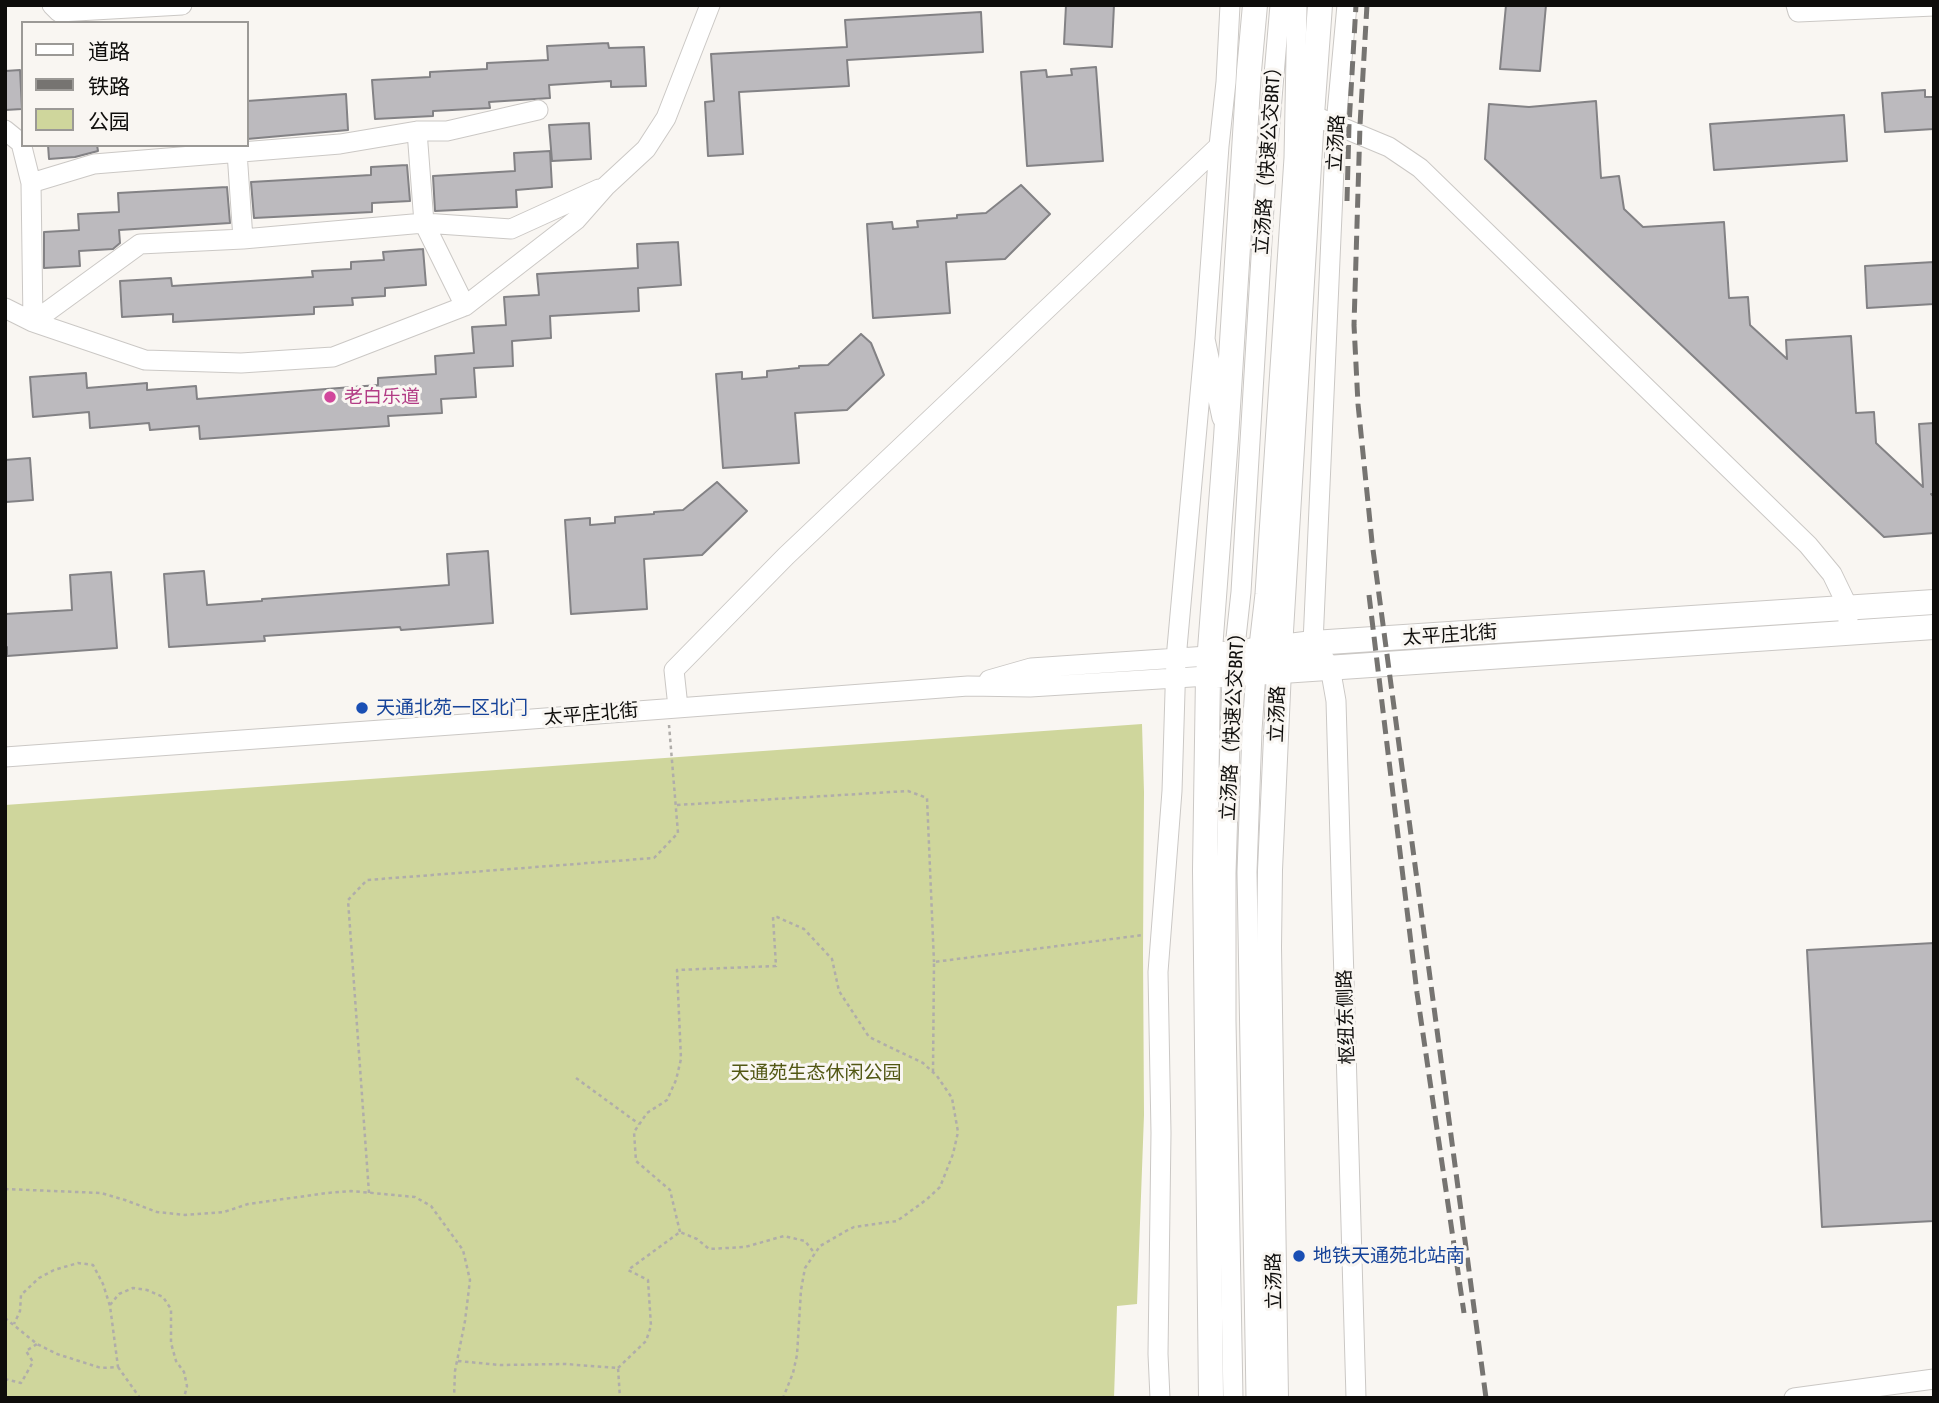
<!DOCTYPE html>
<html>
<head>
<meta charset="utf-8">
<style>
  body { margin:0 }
  #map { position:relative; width:1939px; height:1403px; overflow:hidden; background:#f9f6f2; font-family:"Asap Condensed","Noto Sans SC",sans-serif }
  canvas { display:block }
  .frame { position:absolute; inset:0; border:7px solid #0e0d0b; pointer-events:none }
  .legend { position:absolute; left:21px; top:21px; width:228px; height:126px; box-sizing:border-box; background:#f9f6f2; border:2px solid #9b9996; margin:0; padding:9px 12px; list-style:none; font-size:21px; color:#0e0d0b }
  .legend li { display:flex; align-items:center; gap:14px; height:35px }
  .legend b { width:35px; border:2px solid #9b9996 }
</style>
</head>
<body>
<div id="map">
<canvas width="1939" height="1403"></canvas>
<div class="frame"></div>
<ul class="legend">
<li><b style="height:9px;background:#fff"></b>道路</li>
<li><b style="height:9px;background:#767471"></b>铁路</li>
<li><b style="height:19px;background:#cfd69c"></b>公园</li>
</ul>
</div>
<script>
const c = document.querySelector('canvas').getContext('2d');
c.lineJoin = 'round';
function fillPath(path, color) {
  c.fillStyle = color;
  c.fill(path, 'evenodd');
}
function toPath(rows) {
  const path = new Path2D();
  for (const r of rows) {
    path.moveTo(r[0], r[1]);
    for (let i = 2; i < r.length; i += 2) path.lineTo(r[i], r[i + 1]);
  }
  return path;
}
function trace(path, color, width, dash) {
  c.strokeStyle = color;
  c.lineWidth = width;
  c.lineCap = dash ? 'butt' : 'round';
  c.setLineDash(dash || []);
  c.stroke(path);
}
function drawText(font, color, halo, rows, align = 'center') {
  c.font = font + ' "Asap Condensed","Noto Sans SC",sans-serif';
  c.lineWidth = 6;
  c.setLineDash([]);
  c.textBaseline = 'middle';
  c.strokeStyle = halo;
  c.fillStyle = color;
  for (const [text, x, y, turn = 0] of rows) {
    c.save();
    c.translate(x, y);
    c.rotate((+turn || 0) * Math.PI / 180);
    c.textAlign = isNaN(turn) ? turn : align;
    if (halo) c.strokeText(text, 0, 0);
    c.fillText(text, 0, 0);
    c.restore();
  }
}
const green = toPath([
  [1142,724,1144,792,1143,953,1144,1115,1137,1304,1117,1306,1114,1398,5,1398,5,805]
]);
const building = toPath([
  [1066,5,1114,5,1112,47,1064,44,1066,5],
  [1506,5,1546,5,1540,71,1500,69,1506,5],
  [981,12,983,52,847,60,849,86,739,92,743,154,708,156,705,102,714,101,711,54,847,47,845,20,981,12],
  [608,43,609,48,644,47,646,86,611,87,611,81,549,85,550,98,489,102,490,108,433,111,433,116,375,119,372,80,430,77,430,72,487,69,487,63,548,60,547,46,608,43],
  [1096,67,1103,161,1027,166,1021,72,1046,70,1047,77,1072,75,1071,69,1096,67],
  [20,70,22,109,5,110,5,71,20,70],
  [1925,90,1925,97,1934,97,1934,129,1885,132,1882,93,1925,90],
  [346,94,348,130,247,139,247,101,346,94],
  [1596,101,1601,178,1619,176,1624,209,1643,227,1724,222,1729,298,1748,297,1750,325,1787,359,1786,340,1851,336,1856,413,1874,412,1876,443,1923,487,1919,424,1934,423,1934,494,1931,494,1934,497,1934,533,1884,537,1485,159,1489,104,1529,107,1596,101],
  [1844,115,1847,161,1714,170,1710,124,1844,115],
  [589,123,591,159,552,161,549,125,589,123],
  [48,145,97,145,98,151,75,157,49,159,48,145],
  [550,151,552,187,516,190,517,207,435,211,433,176,515,171,514,153,550,151],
  [407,165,410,201,372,203,372,212,254,218,251,182,371,175,371,167,407,165],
  [1021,185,1050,214,1005,259,946,262,950,313,873,318,867,224,892,222,893,229,918,227,917,221,957,218,957,215,986,213,1021,185],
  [227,187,230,223,119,230,120,243,113,249,79,251,80,266,44,268,44,232,79,230,78,214,119,212,118,193,227,187],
  [678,242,681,285,638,288,639,311,550,316,551,338,512,341,513,366,474,368,476,397,441,399,442,413,388,416,389,426,200,439,199,426,150,430,149,423,90,428,89,412,33,417,30,377,86,373,87,388,147,383,147,390,196,386,197,399,378,385,378,378,436,374,435,356,474,353,472,327,506,325,504,297,539,295,537,274,638,268,637,244,678,242],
  [423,249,426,285,385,288,385,296,352,298,353,305,314,307,314,314,173,322,173,314,122,317,120,281,171,278,172,286,313,277,312,271,351,269,351,262,384,260,383,252,423,249],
  [1934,262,1934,304,1867,308,1865,266,1934,262],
  [861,334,871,343,884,375,847,410,795,413,799,463,723,468,716,374,742,372,742,379,767,377,767,371,799,368,799,366,828,365,861,334],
  [30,458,33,500,6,502,5,460,30,458],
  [717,482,747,511,702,555,644,559,647,609,571,614,565,520,590,518,590,525,615,523,615,517,654,514,654,512,683,510,717,482],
  [488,551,493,623,401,630,400,627,264,636,265,641,169,647,164,574,204,571,207,605,262,601,262,599,449,585,447,554,488,551],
  [111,572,117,648,7,656,7,647,5,647,5,614,72,610,70,575,111,572],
  [1934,943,1934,1221,1822,1227,1807,950,1934,943]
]);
const path = toPath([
  [677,805,908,791,927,798,934,962],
  [933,1072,934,962,1143,935],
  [576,1078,639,1124],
  [5,1189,101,1193,125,1200,157,1212,185,1215,224,1212,248,1204,327,1193,351,1191,415,1197,431,1206,463,1250,470,1280,465,1321,455,1371,454,1398],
  [369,1193,348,900,367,880,654,858,678,833,669,725],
  [680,1232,670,1190,636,1161,634,1132,647,1113,667,1100,676,1080,681,1059,677,970,776,966,773,917,777,917,804,929,832,959,839,991,869,1037,923,1063,937,1076,952,1098,958,1132,953,1154,940,1187,926,1200,897,1221,854,1227,846,1231,820,1246,805,1268,801,1290,797,1355,793,1373,783,1398],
  [110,1305,119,1294,133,1288,147,1290,163,1297,171,1309,171,1343,176,1361,184,1372,187,1386,184,1398],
  [5,1318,37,1344,57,1354,101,1368,118,1367,110,1306,103,1284,93,1265,78,1263,54,1270,39,1278,21,1295,20,1311,14,1324],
  [458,1361,500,1365,565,1364,618,1368,620,1398],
  [118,1367,140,1398],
  [618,1368,646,1341,651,1326,648,1280,628,1270,680,1232,697,1239,709,1249,745,1247,784,1236,805,1241,815,1254],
  [5,1379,21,1383,33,1362,26,1351,37,1344]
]);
const minor = toPath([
  [52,5,59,12,182,5],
  [1796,5,1798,12,1934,6],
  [1312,115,1389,147,1420,168,1808,545,1832,574,1847,605,1848,621],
  [5,130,21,143,31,183,33,322],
  [417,131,424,223,465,306],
  [237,152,243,239],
  [31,183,94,164,340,144,417,131,447,131,538,110],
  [5,308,33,322,145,360,241,363,333,357,465,306,576,220,606,186,646,149,666,118,710,5],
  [33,322,140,244,243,239,424,223,511,229,599,189],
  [1222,418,1205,339,1219,146,1226,82,1230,5],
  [1313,643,1330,667,1336,701,1356,1398],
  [1279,671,1313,643,1336,124,1347,5],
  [989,680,1031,668,1208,656],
  [678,707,674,670,786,556,1219,146],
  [5,757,479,723,968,686,1030,687,1208,676],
  [1160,1398,1158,1354,1161,1133,1158,972,1172,791,1176,659,1205,339],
  [1233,1398,1226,1021,1226,873,1232,674,1241,592,1267,157,1280,5],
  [1256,1398,1247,872,1252,730,1256,672,1265,594,1294,158,1297,5],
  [1794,1398,1934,1379]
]);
const major = toPath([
  [1208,656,1313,643,1934,602],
  [1208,676,1934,627],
  [1211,1398,1205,870,1208,676,1226,438,1249,71,1255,5],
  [1276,1398,1269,947,1270,870,1280,648,1312,115,1320,5]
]);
const rail = toPath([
  [1367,5,1360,125,1354,325,1358,404,1372,542,1486,1398],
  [1347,201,1349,125,1356,5],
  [1369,595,1417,993,1464,1313]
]);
const markers = [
  [330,397,7,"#d1479c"],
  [362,708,7,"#1a4fb4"],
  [1299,1256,7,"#1a4fb4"]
];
const streetNames = [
  ["立汤路",1336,143,-87],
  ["立汤路（快速公交BRT）",1268,156,-86],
  ["太平庄北街",1450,635,-4],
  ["太平庄北街",591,714,-5],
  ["立汤路",1277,714,-88],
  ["立汤路（快速公交BRT）",1233,722,-87],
  ["枢纽东侧路",1346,1017,-92],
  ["立汤路",1274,1281,-91]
];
const hotelNames = [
  ["老白乐道",344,397]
];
const transitNames = [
  ["天通北苑一区北门",376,708],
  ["地铁天通苑北站南",1313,1256]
];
const parkNames = [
  ["天通苑生态休闲公园",816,1073]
];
fillPath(green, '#cfd69c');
fillPath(building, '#bcbabe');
trace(building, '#838285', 2);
trace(minor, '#cbc8c5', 21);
trace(major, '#cbc8c5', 26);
trace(path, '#b0adaa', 2.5, [3.5, 3.5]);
trace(minor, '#fff', 19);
trace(major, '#fff', 24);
trace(rail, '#767471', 5, [14, 7]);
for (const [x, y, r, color] of markers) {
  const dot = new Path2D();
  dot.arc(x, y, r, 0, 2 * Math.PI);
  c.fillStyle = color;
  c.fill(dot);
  trace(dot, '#f9f6f2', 2.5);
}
drawText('19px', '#0e0d0b', '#f9f6f2', streetNames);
drawText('19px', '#b23c85', '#f9f6f2', hotelNames, 'left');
drawText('19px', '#164399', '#f9f6f2', transitNames, 'left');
drawText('19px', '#525714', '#f9f6f2', parkNames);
</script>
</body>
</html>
